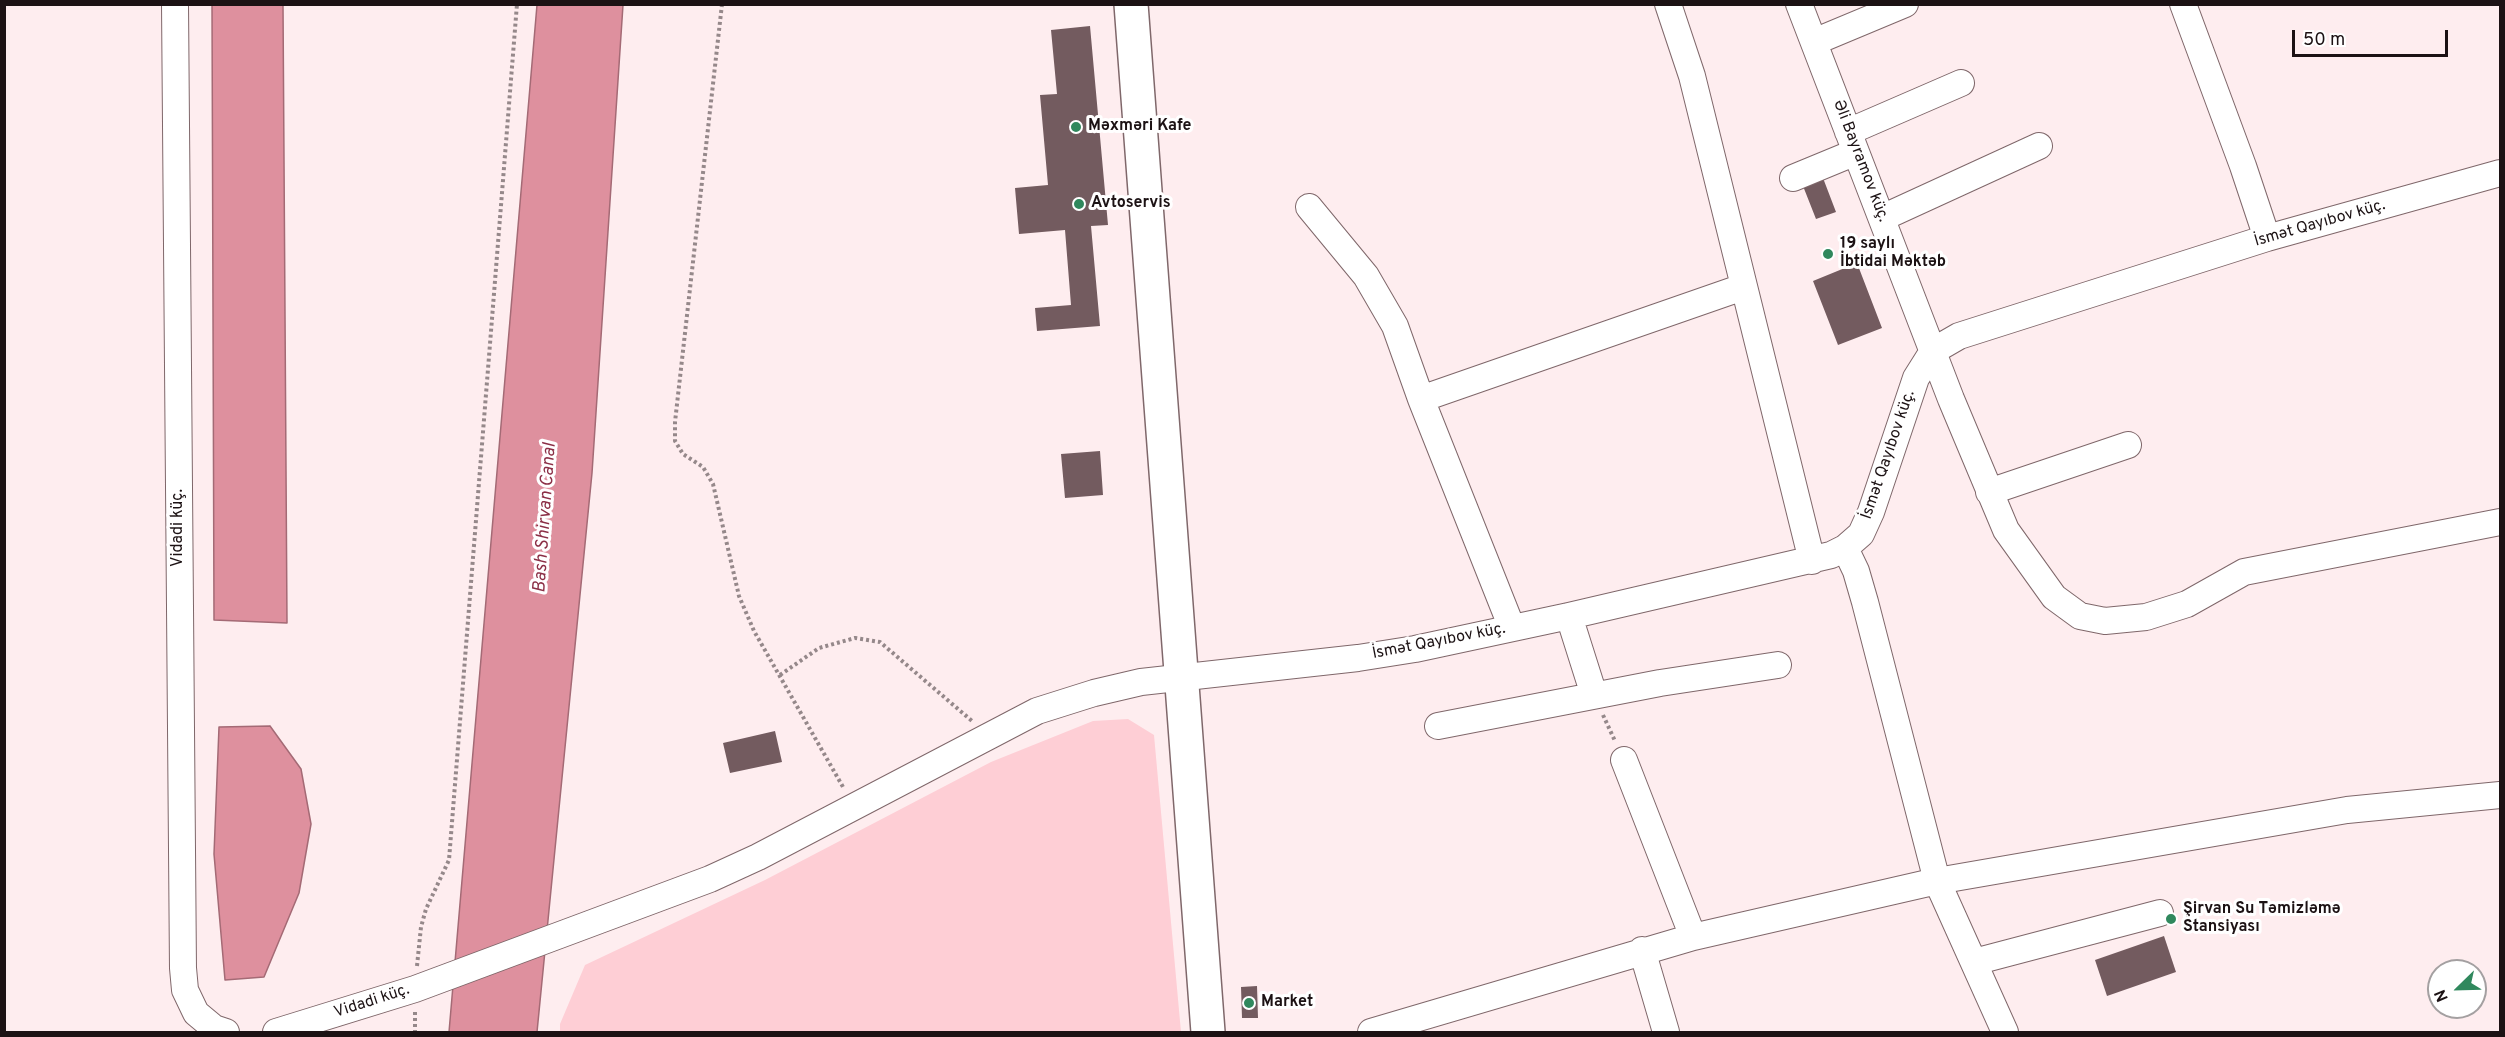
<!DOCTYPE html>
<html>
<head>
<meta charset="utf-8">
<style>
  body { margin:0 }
  #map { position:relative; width:2505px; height:1037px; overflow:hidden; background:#feedef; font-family:Overpass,sans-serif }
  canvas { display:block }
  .frame { position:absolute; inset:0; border:6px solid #1c1214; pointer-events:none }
  .north { position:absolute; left:2427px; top:959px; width:60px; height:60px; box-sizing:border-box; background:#fff; border:2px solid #a4a0a1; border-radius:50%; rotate:247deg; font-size:16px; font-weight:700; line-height:24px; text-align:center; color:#1c1214 }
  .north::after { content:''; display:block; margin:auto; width:21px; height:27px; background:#30885d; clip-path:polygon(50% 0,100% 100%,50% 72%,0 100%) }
  .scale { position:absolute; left:2292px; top:30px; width:156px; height:27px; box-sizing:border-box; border:3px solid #1c1214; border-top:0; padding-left:8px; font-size:18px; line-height:21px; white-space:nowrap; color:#1c1214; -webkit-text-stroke:4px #fff; paint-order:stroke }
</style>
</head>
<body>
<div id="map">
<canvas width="2505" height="1037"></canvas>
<div class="frame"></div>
<div class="north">N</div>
<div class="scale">50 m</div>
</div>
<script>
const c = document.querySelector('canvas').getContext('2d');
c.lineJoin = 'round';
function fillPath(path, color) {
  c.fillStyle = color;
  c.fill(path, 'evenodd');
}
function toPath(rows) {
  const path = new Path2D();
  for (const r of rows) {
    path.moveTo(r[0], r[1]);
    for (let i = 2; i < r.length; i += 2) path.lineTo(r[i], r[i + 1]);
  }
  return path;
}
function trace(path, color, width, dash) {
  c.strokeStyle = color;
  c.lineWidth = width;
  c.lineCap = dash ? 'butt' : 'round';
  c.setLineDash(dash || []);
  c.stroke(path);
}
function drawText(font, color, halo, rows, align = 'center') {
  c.font = font + ' Overpass,sans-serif';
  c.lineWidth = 6;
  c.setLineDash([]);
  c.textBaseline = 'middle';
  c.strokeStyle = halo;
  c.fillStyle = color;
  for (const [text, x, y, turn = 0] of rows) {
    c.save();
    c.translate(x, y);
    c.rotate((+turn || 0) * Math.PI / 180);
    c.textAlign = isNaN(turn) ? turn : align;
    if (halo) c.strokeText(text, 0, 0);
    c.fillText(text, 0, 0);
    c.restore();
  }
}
const green = toPath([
  [1128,719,1154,735,1181,1032,560,1032,560,1024,585,965,765,880,991,762,1093,721]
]);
const water = toPath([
  [212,5,283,5,287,623,214,620,212,5],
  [537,5,623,5,592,473,537,1032,449,1032,537,5],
  [270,726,301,769,311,824,299,893,264,977,225,980,214,854,219,727,270,726]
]);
const building = toPath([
  [1090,26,1108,225,1091,226,1100,326,1037,331,1035,308,1071,305,1065,230,1019,234,1015,188,1048,185,1040,95,1057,94,1051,30],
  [1823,178,1836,212,1816,219,1803,186],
  [1857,263,1882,328,1838,345,1813,281],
  [1100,451,1103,495,1065,498,1061,454],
  [775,731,782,762,730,773,723,743],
  [2164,936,2176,972,2107,996,2095,960],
  [1257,986,1258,1018,1242,1018,1241,987]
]);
const path = toPath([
  [722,4,675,422,675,441,683,454,703,467,713,484,739,596,754,631,843,787],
  [780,675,819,648,855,638,880,642,972,721],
  [1603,715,1615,741],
  [417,966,421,927,426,909,449,860,517,4],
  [415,1012,415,1032]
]);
const minor = toPath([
  [175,4,183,968,185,990,196,1013,214,1028,226,1032],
  [1668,4,1692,76,1812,561],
  [1799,4,1951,399,2006,530,2054,597,2080,616,2105,621,2146,617,2187,604,2244,572,2500,522],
  [2183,4,2243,166,2267,238],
  [1814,42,1905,4],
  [1848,132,1961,83],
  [1793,178,1856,152],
  [1309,207,1366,276,1395,326,1421,399,1512,628],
  [1882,218,2039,146],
  [1421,399,1743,287],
  [1989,492,2128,445],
  [1845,548,1856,571,1865,602,1937,881,2005,1032],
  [1569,616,1594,695],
  [1438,726,1660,683,1778,665],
  [1624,760,1693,937],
  [1642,950,1666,1032],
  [1974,962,2160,913],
  [276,1032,415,989,710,879,758,857,1037,711,1094,693,1141,682,1358,658,1415,649,1569,616,1831,555,1845,548,1861,534,1871,512,1916,378,1933,351,1959,336,2267,238,2500,173],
  [1371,1032,1693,937,1937,881,2347,810,2500,795]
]);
const major = toPath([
  [1131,4,1208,1032]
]);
const markers = [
  [1076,127,6,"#30885d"],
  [1079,204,6,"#30885d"],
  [1828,254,6,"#30885d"],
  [2171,919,6,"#30885d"],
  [1249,1003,6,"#30885d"]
];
const poiNames = [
  ["Məxməri Kafe",1088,127],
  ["Avtoservis",1091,204],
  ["19 saylı",1840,245],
  ["İbtidai Məktəb",1840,263],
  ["Şirvan Su Təmizləmə",2183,910],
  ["Stansiyası",2183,928],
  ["Market",1261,1003]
];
const streetNames = [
  ["Əli Bayramov küç.",1860,161,69],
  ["İsmət Qayıbov küç.",2320,224,-16],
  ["İsmət Qayıbov küç.",1889,455,-71],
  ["Vidadi küç.",179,528,-90],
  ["İsmət Qayıbov küç.",1439,642,-11],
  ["Vidadi küç.",372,1002,-18]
];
const waterNames = [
  ["Bash Shirvan Canal",546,518,-86]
];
fillPath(green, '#feced5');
fillPath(water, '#de909e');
trace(water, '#a46a75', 1.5);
fillPath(building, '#735b5f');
trace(minor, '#7f676a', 28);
trace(major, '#7f676a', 36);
trace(path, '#95888a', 4, [3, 3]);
trace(minor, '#fff', 26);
trace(major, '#fff', 33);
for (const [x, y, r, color] of markers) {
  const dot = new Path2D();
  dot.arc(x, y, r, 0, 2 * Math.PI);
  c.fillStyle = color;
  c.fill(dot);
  trace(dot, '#fff', 2);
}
drawText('bold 16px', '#1c1214', '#fff', poiNames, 'left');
drawText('16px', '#1c1214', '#fff', streetNames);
drawText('italic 18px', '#8b2f46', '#fff', waterNames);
</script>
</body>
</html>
